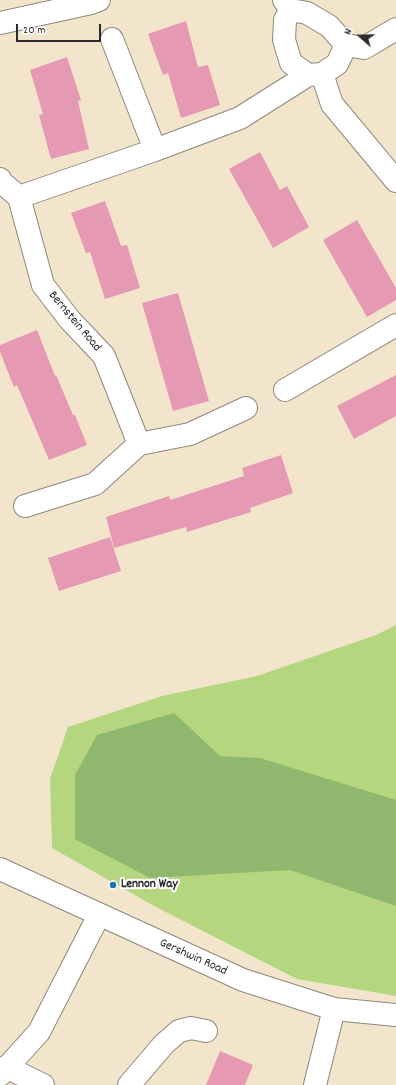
<!DOCTYPE html>
<html>
<head>
<meta charset="utf-8">
<style>
  body { margin:0 }
  #map { position:relative; width:396px; height:1085px; overflow:hidden; background:#f2e5cc; font-family:Dekko,sans-serif }
  canvas { display:block }
  .north { position:absolute; left:340px; top:16px; width:40px; height:40px; -webkit-text-stroke:3px #fff; paint-order:stroke; rotate:290deg; font-size:11px; font-weight:700; line-height:16px; text-align:center; color:#2b2b2b }
  .north::after { content:''; display:block; margin:auto; width:14px; height:18px; background:#2b2b2b; clip-path:polygon(50% 0,100% 100%,50% 72%,0 100%) }
  .scale { position:absolute; left:16px; top:24px; width:85px; height:18px; box-sizing:border-box; border:2px solid #2b2b2b; border-top:0; padding-left:5px; font-size:12px; line-height:14px; white-space:nowrap; color:#2b2b2b; -webkit-text-stroke:3px #fff; paint-order:stroke }
</style>
</head>
<body>
<div id="map">
<canvas width="396" height="1085"></canvas>
<div class="north">N</div>
<div class="scale">20 m</div>
</div>
<script>
const c = document.querySelector('canvas').getContext('2d');
c.lineJoin = 'round';
function fillPath(path, color) {
  c.fillStyle = color;
  c.fill(path, 'evenodd');
}
function toPath(rows) {
  const path = new Path2D();
  for (const r of rows) {
    path.moveTo(r[0], r[1]);
    for (let i = 2; i < r.length; i += 2) path.lineTo(r[i], r[i + 1]);
  }
  return path;
}
function trace(path, color, width, dash) {
  c.strokeStyle = color;
  c.lineWidth = width;
  c.lineCap = dash ? 'butt' : 'round';
  c.setLineDash(dash || []);
  c.stroke(path);
}
function drawText(font, color, halo, rows, align = 'center') {
  c.font = font + ' Dekko,sans-serif';
  c.lineWidth = 4;
  c.setLineDash([]);
  c.textBaseline = 'middle';
  c.strokeStyle = halo;
  c.fillStyle = color;
  for (const [text, x, y, turn = 0] of rows) {
    c.save();
    c.translate(x, y);
    c.rotate((+turn || 0) * Math.PI / 180);
    c.textAlign = isNaN(turn) ? turn : align;
    if (halo) c.strokeText(text, 0, 0);
    c.fillText(text, 0, 0);
    c.restore();
  }
}
const green = toPath([
  [396,625,396,996,297,979,156,907,52,848,50,779,68,727,162,696,257,676,376,635]
]);
const forest = toPath([
  [174,713,220,756,260,758,396,800,396,906,290,870,150,878,75,839,75,775,97,735]
]);
const building = toPath([
  [186,21,198,67,208,65,220,105,181,118,168,73,163,75,148,34],
  [67,57,81,100,78,101,89,149,51,159,39,115,43,114,30,70],
  [260,152,280,190,287,186,309,227,273,248,229,169],
  [105,201,121,246,127,245,140,288,105,299,90,252,86,253,71,213],
  [357,220,396,288,396,300,367,317,323,240],
  [178,293,209,401,173,411,142,303],
  [37,330,55,376,56,375,73,415,75,415,87,445,49,460,17,385,14,387,0,352,0,345],
  [396,375,396,416,354,439,337,406],
  [281,455,293,493,250,508,251,512,187,532,186,527,114,548,106,517,169,496,170,500,244,476,242,468],
  [110,537,121,571,59,591,48,558],
  [220,1051,253,1065,245,1085,206,1085]
]);
const minor = toPath([
  [284,0,291,10,307,13,329,26,346,45,337,64,322,74,308,75,291,63,284,40,285,20,291,10],
  [0,23,91,3,99,0],
  [112,39,155,150],
  [346,45,364,48,396,29],
  [322,74,332,104,396,181],
  [0,179,1,182,19,197,43,285,70,320,104,356,139,444],
  [19,197,155,150,240,118,308,75],
  [285,390,396,325],
  [25,506,95,484,139,444,190,434,246,408],
  [0,869,243,980,334,1009,396,1015],
  [6,1067,43,1085],
  [0,1075,39,1032,99,915],
  [129,1085,164,1044,179,1031,191,1028,206,1031],
  [315,1085,334,1009]
]);
const markers = [
  [113,885,4,"#1f6fb2"]
];
const streetNames = [
  ["Bernstein Road",74,322,50],
  ["Gershwin Road",193,958,24]
];
const poiNames = [
  ["Lennon Way",121,885]
];
fillPath(green, '#b4d67f');
fillPath(forest, '#8fb76e');
fillPath(building, '#e599b2');
trace(minor, '#8e887c', 24);
trace(minor, '#fff', 22);
for (const [x, y, r, color] of markers) {
  const dot = new Path2D();
  dot.arc(x, y, r, 0, 2 * Math.PI);
  c.fillStyle = color;
  c.fill(dot);
  trace(dot, '#fff', 1.5);
}
drawText('13px', '#2b2b2b', '#fff', streetNames);
drawText('bold 13px', '#2b2b2b', '#fff', poiNames, 'left');
</script>
</body>
</html>
